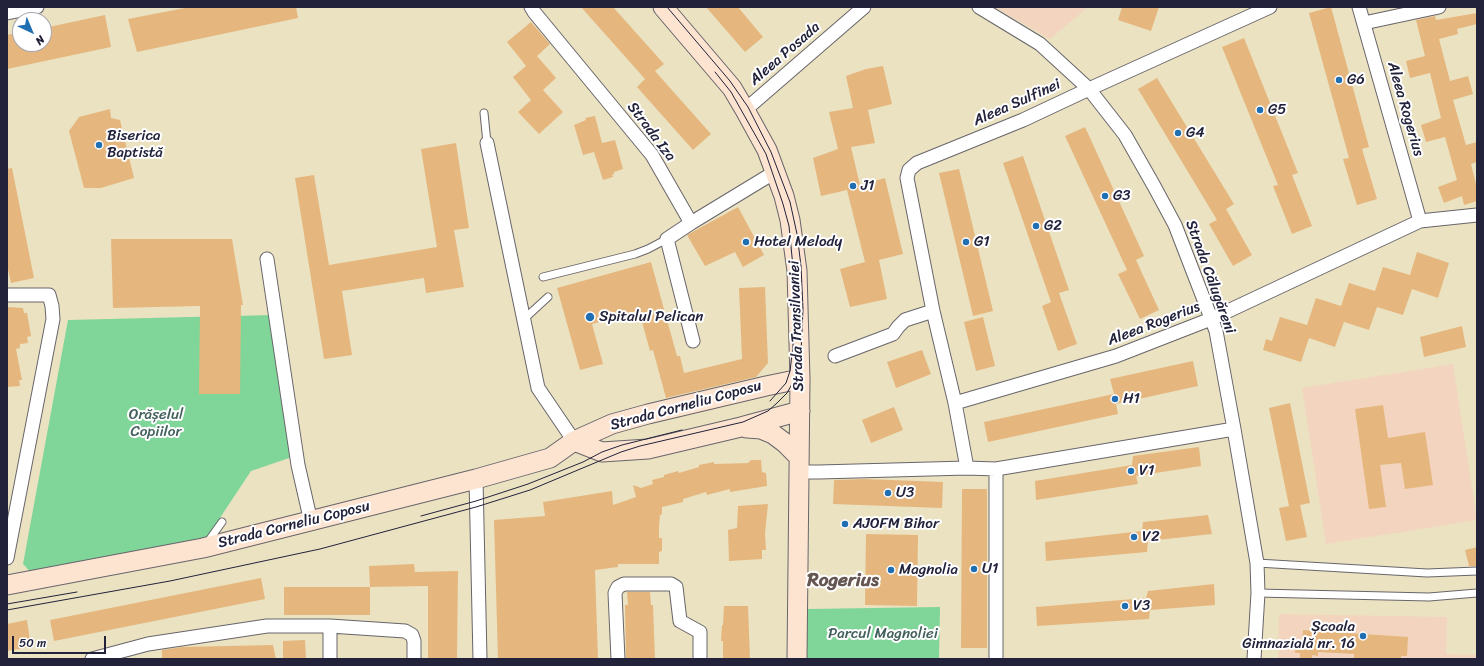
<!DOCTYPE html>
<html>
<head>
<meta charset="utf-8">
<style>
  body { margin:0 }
  #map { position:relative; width:1484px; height:666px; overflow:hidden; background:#ebe2c2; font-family:Sriracha,sans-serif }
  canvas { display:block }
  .frame { position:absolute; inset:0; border:8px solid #22223b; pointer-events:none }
  .north { position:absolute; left:12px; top:12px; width:40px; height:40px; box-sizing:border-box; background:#fff; border:1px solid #a7a7b1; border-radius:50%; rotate:136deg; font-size:11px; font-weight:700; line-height:16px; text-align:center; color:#22223b }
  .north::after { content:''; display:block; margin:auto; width:14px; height:18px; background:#1f6fb2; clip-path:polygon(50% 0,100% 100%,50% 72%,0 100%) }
  .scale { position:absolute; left:12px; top:636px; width:94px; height:18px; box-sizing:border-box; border:2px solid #22223b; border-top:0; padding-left:5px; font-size:12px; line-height:14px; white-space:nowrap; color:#22223b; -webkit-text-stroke:3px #fff; paint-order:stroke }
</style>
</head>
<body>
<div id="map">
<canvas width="1484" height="666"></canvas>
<div class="frame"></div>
<div class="north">N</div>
<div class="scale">50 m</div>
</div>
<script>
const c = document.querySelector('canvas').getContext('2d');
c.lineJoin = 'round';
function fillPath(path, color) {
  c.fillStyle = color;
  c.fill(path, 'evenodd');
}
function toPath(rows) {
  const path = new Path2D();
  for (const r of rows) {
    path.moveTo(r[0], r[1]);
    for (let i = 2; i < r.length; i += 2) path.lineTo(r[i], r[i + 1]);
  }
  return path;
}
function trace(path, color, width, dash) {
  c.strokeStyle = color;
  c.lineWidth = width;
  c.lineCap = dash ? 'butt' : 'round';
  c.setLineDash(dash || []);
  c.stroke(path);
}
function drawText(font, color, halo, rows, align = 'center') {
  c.font = font + ' Sriracha,sans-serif';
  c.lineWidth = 4;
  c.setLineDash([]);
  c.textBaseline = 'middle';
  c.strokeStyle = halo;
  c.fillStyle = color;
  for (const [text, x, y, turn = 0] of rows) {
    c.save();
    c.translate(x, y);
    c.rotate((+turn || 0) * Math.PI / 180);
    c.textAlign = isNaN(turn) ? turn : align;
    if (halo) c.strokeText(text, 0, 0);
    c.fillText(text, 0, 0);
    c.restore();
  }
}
const built = toPath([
  [995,7,1088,7,1050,39],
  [1453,364,1477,520,1326,544,1302,388],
  [1279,614,1447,617,1446,654,1477,655,1477,659,1278,659]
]);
const green = toPath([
  [273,315,295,456,251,471,204,542,36,578,23,564,68,320],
  [940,607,939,659,807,659,807,609]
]);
const building = toPath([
  [190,7,296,7,298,18,137,52,128,19],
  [581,7,613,7,664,64,655,71,711,134,693,150,637,87,645,79],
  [706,7,738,7,763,37,745,52],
  [1122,7,1159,7,1151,31,1118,20],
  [1331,7,1369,147,1362,149,1377,199,1357,205,1343,159,1349,158,1309,13],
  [1477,13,1477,24,1457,29,1458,34,1439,39,1450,81,1468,76,1473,94,1453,100,1466,145,1477,142,1477,162,1471,164,1477,188,1477,201,1464,205,1462,196,1444,203,1438,187,1457,180,1445,137,1426,142,1421,125,1441,118,1430,73,1410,78,1406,61,1425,56,1416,20,1435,16,1436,20],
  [105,15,111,47,7,69,7,35,20,32,20,44,44,44,44,28],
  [531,22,550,44,537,56,556,78,543,90,563,112,539,134,518,112,531,100,513,77,526,66,507,42],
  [1244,38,1298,173,1292,175,1312,226,1292,234,1273,186,1278,185,1222,47],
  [883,66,892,104,868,110,875,143,851,147,860,185,885,178,903,254,879,260,887,299,850,307,840,269,865,262,847,190,821,196,813,158,838,149,829,112,853,108,846,76,866,69],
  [1157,78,1234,204,1226,209,1252,255,1233,266,1209,224,1217,220,1138,89],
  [110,109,111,118,120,120,134,178,101,188,84,188,69,131,79,117],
  [595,116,602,143,615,140,623,169,614,172,614,174,612,175,613,177,603,180,594,152,583,155,574,125,586,120,585,118],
  [1085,127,1144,256,1136,260,1159,310,1140,319,1118,274,1127,270,1065,136],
  [456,143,469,228,454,230,464,287,426,293,424,278,342,291,352,355,324,359,295,178,314,175,329,265,437,247,421,149],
  [1023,156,1069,290,1059,293,1077,344,1058,351,1042,306,1051,302,1003,163],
  [12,168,34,278,11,283,7,265,7,169],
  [959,169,993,311,973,316,939,173],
  [738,207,764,255,743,267,735,252,705,266,687,235],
  [111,239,232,239,243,305,241,305,240,394,199,394,200,306,113,308],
  [1417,252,1449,263,1438,298,1412,289,1403,315,1377,307,1369,330,1344,322,1335,347,1309,338,1301,362,1263,350,1266,339,1272,341,1280,317,1307,325,1316,298,1341,306,1349,283,1375,291,1383,267,1410,275],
  [651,262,677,356,680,356,684,373,742,359,739,288,765,287,768,363,756,377,666,398,653,350,650,351,639,311,592,324,603,364,580,370,557,288],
  [7,307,23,308,24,313,27,313,31,336,27,337,28,343,20,344,20,348,16,349,22,380,19,380,20,386,7,387],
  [983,317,995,366,976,371,964,322],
  [1462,326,1466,347,1424,357,1420,337],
  [922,350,931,374,896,388,887,362],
  [1193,361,1198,386,1116,404,1118,414,988,442,984,422,1114,394,1110,379],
  [1290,403,1310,503,1300,505,1307,537,1286,541,1279,508,1289,506,1269,408],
  [1383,405,1388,438,1425,432,1433,485,1405,489,1401,463,1380,465,1386,507,1369,509,1355,409],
  [894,407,903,430,871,443,862,420],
  [1199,447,1201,466,1136,476,1138,484,1036,500,1035,481,1132,465,1133,456],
  [751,460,761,460,762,472,766,473,767,486,730,492,730,489,707,495,706,492,683,499,683,502,662,507,662,514,660,515,659,527,659,538,662,538,662,551,659,552,659,564,618,564,618,567,595,570,598,659,498,659,494,520,545,516,543,502,612,491,613,505,636,497,633,485,641,488,653,484,652,480,664,477,664,475,678,471,679,473,699,467,699,465,714,462,714,464,748,463],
  [864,479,943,482,942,508,833,504,834,480],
  [962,489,987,489,987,648,961,648],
  [768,504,765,533,766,550,762,550,762,559,729,561,728,530,737,528,738,506],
  [1208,515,1212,534,1148,541,1147,552,1046,561,1045,542,1142,531,1143,522],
  [866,534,918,535,917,606,865,605],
  [1477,547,1477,566,1469,566,1465,550],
  [414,564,415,572,458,571,457,659,428,659,428,586,370,587,369,566],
  [261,578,265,599,54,641,50,620],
  [1214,584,1215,605,1150,610,1149,619,1037,626,1036,607,1146,598,1148,591],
  [284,587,370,587,370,615,284,615],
  [627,592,650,592,651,605,653,605,655,659,626,659,625,605,628,605],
  [724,606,748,606,750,659,723,659,723,641,721,641,722,625,723,625],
  [27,620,31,647,7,651,7,624],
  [1303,630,1408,637,1407,656,1401,656,1401,659,1354,659,1354,654,1318,652,1318,656,1312,655,1312,659,1300,659,1300,653,1295,653,1296,641,1302,641],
  [305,640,306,659,283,659,283,641],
  [273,645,276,659,162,659,162,650,182,647]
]);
const lane = toPath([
  [484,113,487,143],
  [543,277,635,254,648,249,667,239],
  [523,320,548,297],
  [207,543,222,522],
  [1257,563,1427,573,1477,571],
  [1258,593,1429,597,1477,593]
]);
const street = toPath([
  [531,7,534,12,652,155,691,223,775,172],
  [979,7,1040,44,1089,89,1125,135,1154,186,1175,225,1216,331,1234,429,1257,563,1258,593,1254,659],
  [1359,7,1420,221],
  [7,13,37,7],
  [1364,23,1439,7],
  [745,110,864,7],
  [487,143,538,388,574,441],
  [691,223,667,239,693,341],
  [267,259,298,465,311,522],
  [7,295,49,295,52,306,53,319,7,558],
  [835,356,893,334,898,327,905,320,933,311],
  [955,403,1116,356,1211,319,1420,221,1477,215],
  [1234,429,996,469,967,468,955,403,933,311,907,178,909,170,917,163,1023,120,1089,89,1270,7],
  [799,472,819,472,967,468],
  [476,479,480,659],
  [92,659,148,644,267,626,330,626,405,631,412,635,414,641,414,659],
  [330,659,330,626],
  [618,659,615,593,618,587,624,584,671,584,676,587,680,621,700,632,700,659],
  [996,659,996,469]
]);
const secondary = toPath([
  [663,7,732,88,745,110,767,150,784,196,790,220,797,271,800,379,797,659],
  [747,428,761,429,773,434,785,443,799,457],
  [574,441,602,452,648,449,741,427,800,411],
  [7,585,203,548,476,479,550,458,574,441,612,424,648,414,766,386,800,379]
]);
const tram = toPath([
  [715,72,731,92,766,154,783,204,789,226,793,267,793,346,790,371,786,383,770,401],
  [421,516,476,501,528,484,583,462,602,452,622,445,682,430],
  [7,604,77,592],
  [7,610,170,581,320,549,476,507,530,490,621,452,640,446,743,422,768,411,777,403,787,393,796,377,801,352,803,309,801,266,797,234,790,202,771,152,748,107,730,81,667,7]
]);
const markers = [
  [1339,80,4,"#1f6fb2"],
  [1260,110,4,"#1f6fb2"],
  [1178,133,4,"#1f6fb2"],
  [99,145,4,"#1f6fb2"],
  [853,186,4,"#1f6fb2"],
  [1105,196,4,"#1f6fb2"],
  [1036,226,4,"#1f6fb2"],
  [746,242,4,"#1f6fb2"],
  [966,242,4,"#1f6fb2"],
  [590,317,5,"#1f6fb2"],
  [1115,399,4,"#1f6fb2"],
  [1131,471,4,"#1f6fb2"],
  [888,493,4,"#1f6fb2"],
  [845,524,4,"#1f6fb2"],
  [1134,537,4,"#1f6fb2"],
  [974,569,4,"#1f6fb2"],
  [891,570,4,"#1f6fb2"],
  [1125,606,4,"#1f6fb2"],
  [1363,636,4,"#1f6fb2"]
];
const streetNames = [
  ["Aleea Posada",785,54,-41],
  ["Aleea Sulfinei",1017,103,-24],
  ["Aleea Rogerius",1405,109,74],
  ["Strada Iza",651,132,53],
  ["Strada Călugăreni",1210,277,70],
  ["Aleea Rogerius",1154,324,-21],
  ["Strada Transilvaniei",797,326,-92],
  ["Strada Corneliu Coposu",686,406,-15],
  ["Strada Corneliu Coposu",294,525,-14]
];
const poiNames = [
  ["G6",1347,80],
  ["G5",1268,110],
  ["G4",1186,133],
  ["Biserica",107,136],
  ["Baptistă",107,153],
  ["J1",861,186],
  ["G3",1113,196],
  ["G2",1044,226],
  ["Hotel Melody",754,242],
  ["G1",974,242],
  ["Spitalul Pelican",599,317],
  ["H1",1123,399],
  ["V1",1139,471],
  ["U3",896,493],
  ["AJOFM Bihor",853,524],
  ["V2",1142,537],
  ["U1",982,569],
  ["Magnolia",899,570],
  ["V3",1133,606],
  ["Școala",1355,627,"right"],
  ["Gimnazială nr. 16",1355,644,"right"]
];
const parkNames = [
  ["Orășelul",156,415],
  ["Copiilor",156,432],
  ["Parcul Magnoliei",883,634]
];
const districtNames = [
  ["Rogerius",843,581]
];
fillPath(built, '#f3d4be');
fillPath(green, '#80d598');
fillPath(building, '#e5b77e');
trace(lane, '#68656a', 9);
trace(street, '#68656a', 15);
trace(secondary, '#68656a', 21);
trace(lane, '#fff', 7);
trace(street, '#fff', 13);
trace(secondary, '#fde4d1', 19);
trace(tram, '#22223b', 1);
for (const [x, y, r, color] of markers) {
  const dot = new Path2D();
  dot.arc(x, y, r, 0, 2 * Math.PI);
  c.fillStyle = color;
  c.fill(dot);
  trace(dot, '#fff', 1.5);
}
drawText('15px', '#22223b', '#fff', streetNames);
drawText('15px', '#22223b', '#fff', poiNames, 'left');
drawText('15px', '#43615c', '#fff', parkNames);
drawText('bold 19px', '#665652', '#fff', districtNames);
</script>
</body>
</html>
